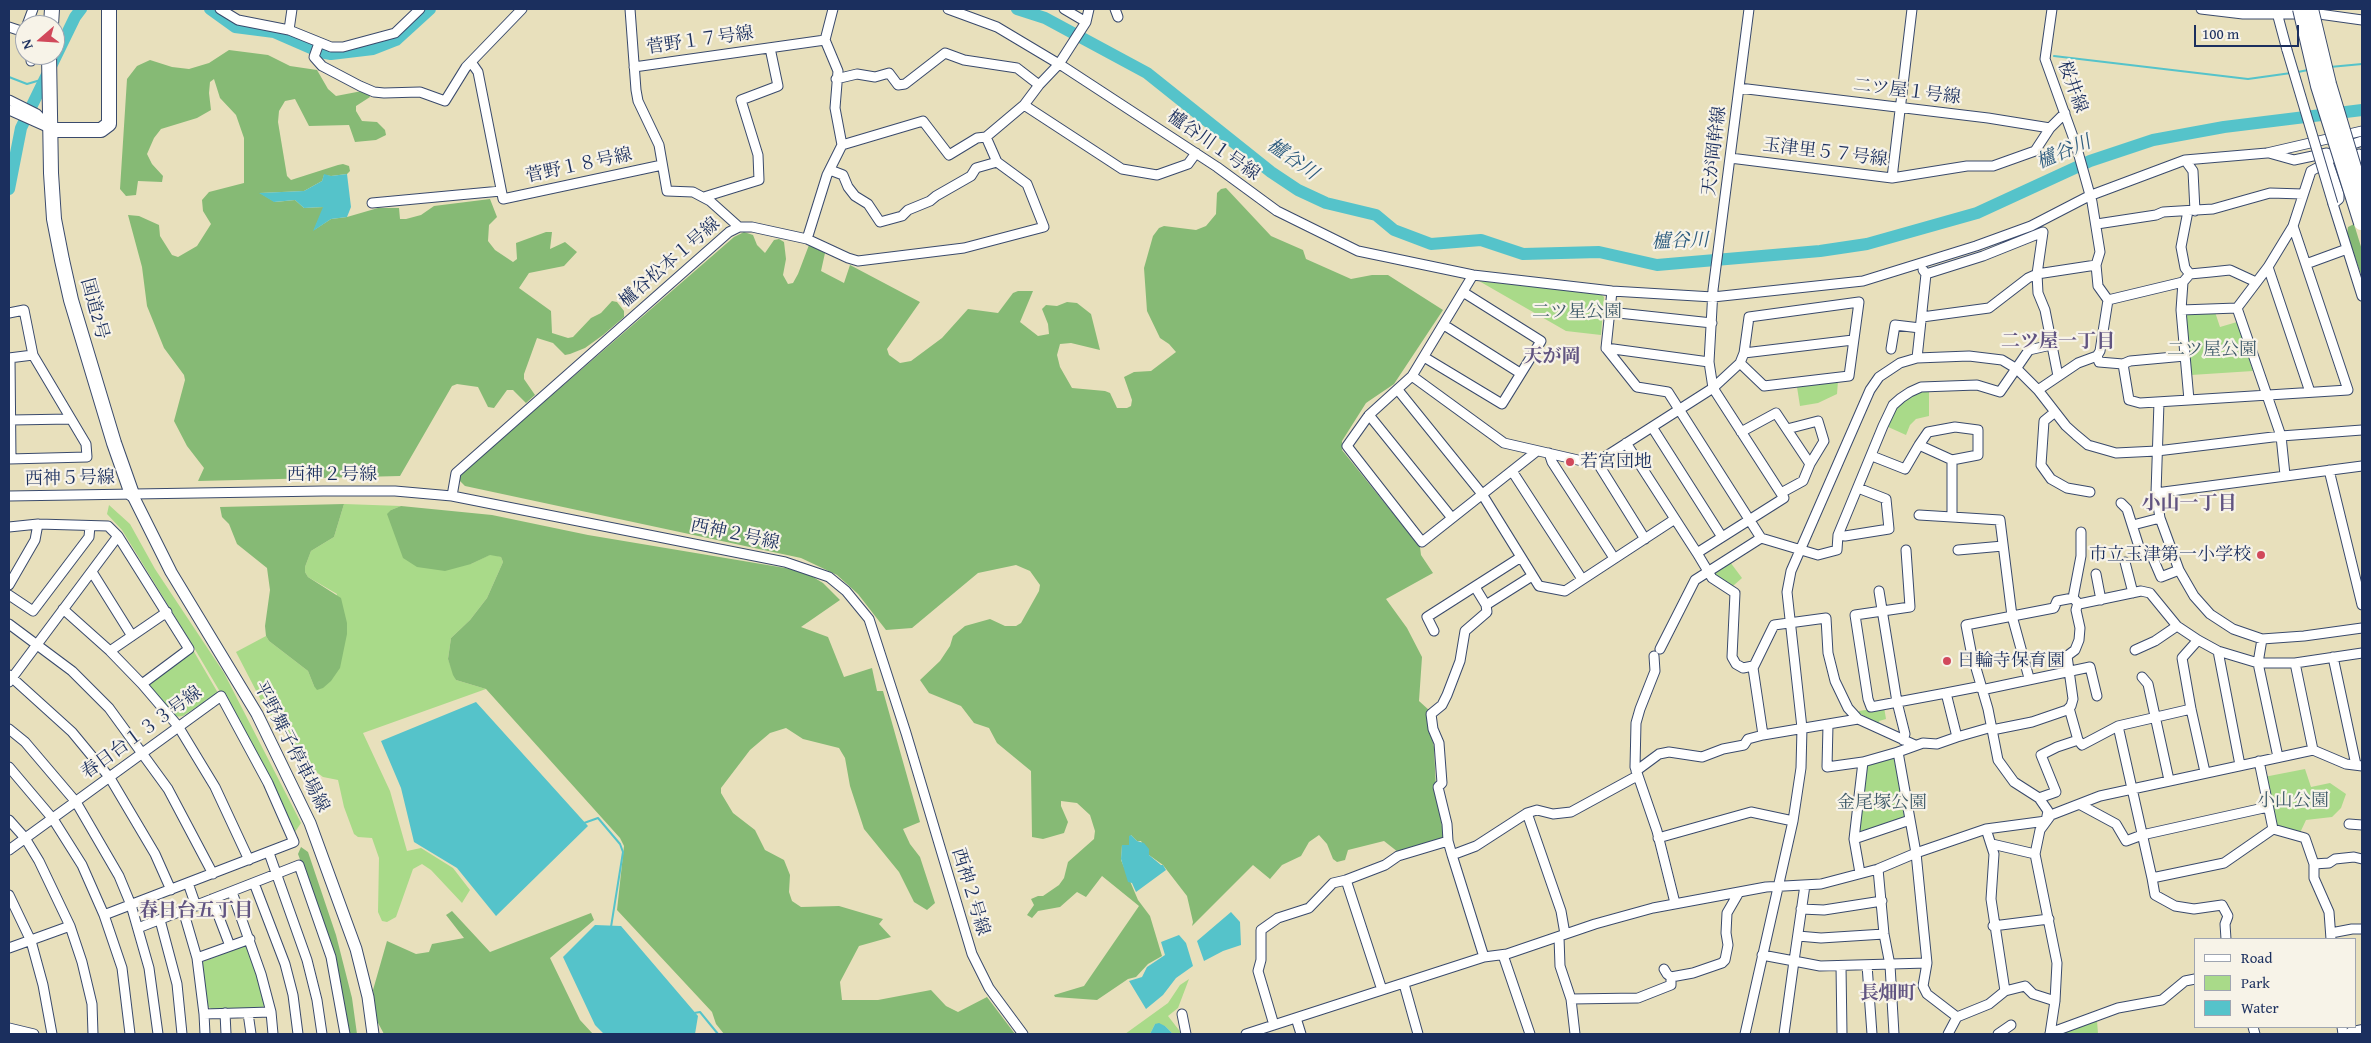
<!DOCTYPE html>
<html>
<head>
<meta charset="utf-8">
<style>
  body { margin:0 }
  #map { position:relative; width:2371px; height:1043px; overflow:hidden; background:#e8e0bc; font-family:"Gentium Book Plus",serif }
  canvas { display:block }
  .frame { position:absolute; inset:0; border:10px solid #1b2f5e; pointer-events:none }
  .legend { position:absolute; left:2194px; top:938px; width:162px; height:90px; box-sizing:border-box; background:#f7f3e8; border:1px solid #9fa5b1; margin:0; padding:6px 9px; list-style:none; font-size:15px; color:#1b2f5e }
  .legend li { display:flex; align-items:center; gap:10px; height:25px }
  .legend b { width:25px; border:1px solid #9fa5b1 }
  .north { position:absolute; left:15px; top:15px; width:50px; height:50px; box-sizing:border-box; background:#f7f3e8; border:1px solid #9fa5b1; border-radius:50%; rotate:251deg; font-size:14px; font-weight:700; line-height:20px; text-align:center; color:#1b2f5e }
  .north::after { content:''; display:block; margin:auto; width:18px; height:22px; background:#d1495b; clip-path:polygon(50% 0,100% 100%,50% 72%,0 100%) }
  .scale { position:absolute; left:2194px; top:25px; width:105px; height:22px; box-sizing:border-box; border:2px solid #1b2f5e; border-top:0; padding-left:6px; font-size:15px; line-height:18px; white-space:nowrap; color:#1b2f5e; -webkit-text-stroke:4px #f7f3e8; paint-order:stroke }
</style>
</head>
<body>
<div id="map">
<canvas width="2371" height="1043"></canvas>
<div class="frame"></div>
<ul class="legend">
<li><b style="height:6px;background:#fff"></b>Road</li>
<li><b style="height:14px;background:#a9da89"></b>Park</li>
<li><b style="height:14px;background:#55c3ca"></b>Water</li>
</ul>
<div class="north">N</div>
<div class="scale">100 m</div>
</div>
<script>
const c = document.querySelector('canvas').getContext('2d');
c.lineJoin = 'round';
function fillPath(path, color) {
  c.fillStyle = color;
  c.fill(path, 'evenodd');
}
function toPath(rows) {
  const path = new Path2D();
  for (const r of rows) {
    path.moveTo(r[0], r[1]);
    for (let i = 2; i < r.length; i += 2) path.lineTo(r[i], r[i + 1]);
  }
  return path;
}
function trace(path, color, width, dash) {
  c.strokeStyle = color;
  c.lineWidth = width;
  c.lineCap = dash ? 'butt' : 'round';
  c.setLineDash(dash || []);
  c.stroke(path);
}
function drawText(font, color, halo, rows, align = 'center') {
  c.font = font + ' "Gentium Book Plus","Noto Serif JP",serif';
  c.lineWidth = 4.5;
  c.setLineDash([]);
  c.textBaseline = 'middle';
  c.strokeStyle = halo;
  c.fillStyle = color;
  for (const [text, x, y, turn = 0] of rows) {
    c.save();
    c.translate(x, y);
    c.rotate((+turn || 0) * Math.PI / 180);
    c.textAlign = isNaN(turn) ? turn : align;
    if (halo) c.strokeText(text, 0, 0);
    c.fillText(text, 0, 0);
    c.restore();
  }
}
const green = toPath([
  [1479,281,1601,294,1604,297,1601,335,1566,331],
  [2215,312,2220,327,2237,322,2253,371,2191,375,2185,316,2188,313],
  [1838,381,1837,394,1818,403,1800,406,1797,387],
  [1929,389,1929,416,1916,419,1910,425,1906,435,1886,426,1894,407,1907,396],
  [344,504,401,506,391,510,471,564,491,554,501,557,503,562,487,598,470,620,451,638,448,659,456,680,486,689,363,733,390,791,407,851,421,848,453,868,470,890,462,903,431,870,422,864,413,869,396,917,387,922,382,921,378,912,379,858,372,838,358,837,354,834,344,807,338,780,323,777,315,771,265,708,236,652,266,636,269,641,308,671,314,686,337,594,308,577,305,572,305,567,311,551,334,537],
  [109,505,130,524,155,569,224,673,301,823,293,835,259,758,193,646,122,530,107,514],
  [1730,562,1742,578,1733,586,1716,576,1714,572],
  [193,650,218,693,183,716,174,717,148,686,149,682],
  [1884,707,1886,719,1879,721,1880,725,1859,713,1859,711],
  [1889,758,1894,759,1905,816,1862,834,1858,833,1866,765],
  [2305,769,2311,787,2330,783,2346,794,2341,808,2332,817,2306,820,2299,835,2275,824,2264,777],
  [245,945,248,947,257,973,265,1002,263,1008,215,1011,207,1006,200,963],
  [1189,979,1178,1008,1168,1016,1182,1034,1173,1034,1165,1026,1155,1024,1150,1034,1125,1034,1168,1003,1180,985],
  [2097,1020,2098,1034,2062,1034,2062,1032]
]);
const forest = toPath([
  [229,50,268,55,290,66,317,70,328,89,336,96,362,91,368,92,370,97,356,106,356,111,362,121,377,122,385,130,386,135,376,140,355,142,349,125,309,126,295,99,285,101,279,111,278,122,287,176,291,180,338,165,343,164,349,166,350,171,347,174,331,176,324,175,322,181,304,191,260,193,275,202,295,200,304,208,324,207,314,230,331,219,347,217,378,208,399,208,400,219,406,219,421,215,434,206,490,199,497,217,489,225,488,241,495,250,513,262,517,259,516,243,546,232,552,232,550,249,565,242,577,252,564,266,529,273,519,288,551,311,552,333,568,338,573,337,591,318,601,313,612,301,617,302,624,311,624,317,603,335,585,348,570,354,565,355,553,343,537,338,524,374,524,379,535,395,526,403,513,390,507,390,494,408,488,407,478,387,457,384,452,386,400,476,198,481,204,468,187,446,174,421,185,380,184,375,164,348,147,306,142,267,128,215,139,216,159,225,160,236,172,255,178,257,197,246,211,224,203,211,202,200,209,192,244,183,244,138,236,115,220,98,214,79,210,82,209,93,211,110,197,118,161,129,154,138,147,154,152,164,163,176,162,182,138,181,136,195,126,196,120,189,127,79,137,66,150,60,172,67,189,69,209,63],
  [1226,188,1271,236,1303,250,1306,259,1351,279,1372,275,1388,275,1443,310,1394,384,1366,403,1342,441,1342,450,1420,547,1421,555,1433,573,1386,599,1407,628,1422,657,1419,701,1430,711,1427,717,1434,747,1436,790,1444,839,1398,852,1384,841,1348,850,1345,860,1337,862,1333,859,1327,844,1319,835,1309,842,1301,856,1282,865,1270,879,1253,865,1192,926,1193,922,1187,896,1163,865,1149,855,1141,841,1137,841,1131,835,1130,845,1122,845,1121,860,1138,900,1150,916,1162,956,1148,964,1136,977,1128,979,1097,1000,1055,997,1054,995,1084,986,1139,906,1102,876,1086,897,1077,892,1060,907,1038,911,1032,918,1027,915,1034,905,1031,899,1038,896,1043,896,1059,885,1064,878,1068,862,1094,839,1095,831,1090,815,1077,803,1061,801,1061,806,1068,822,1064,833,1043,839,1032,837,1031,771,997,743,989,728,974,723,961,706,929,693,920,680,940,661,950,646,953,636,965,626,990,619,1005,626,1016,626,1021,623,1039,591,1040,585,1030,571,1016,565,978,573,912,628,886,630,858,594,837,575,801,558,465,486,460,481,460,475,734,237,744,232,753,235,757,245,765,253,774,240,779,239,784,242,786,259,783,275,788,284,793,283,798,274,809,245,825,253,821,271,844,283,850,265,920,302,887,349,889,355,900,363,911,361,942,338,968,309,998,313,1013,293,1018,291,1033,291,1020,322,1038,336,1049,334,1048,324,1042,309,1046,305,1057,306,1067,302,1077,303,1091,314,1100,350,1071,343,1060,344,1057,355,1060,367,1072,388,1105,391,1110,393,1117,408,1127,408,1131,406,1132,400,1124,377,1134,372,1151,371,1176,352,1169,344,1160,338,1147,311,1144,268,1153,236,1159,228,1164,226,1196,230,1206,226,1216,214,1217,193,1221,189],
  [2354,224,2362,250,2362,277,2347,234,2348,227],
  [344,504,334,537,311,551,305,567,305,572,308,577,341,598,347,623,347,634,340,668,331,681,323,688,317,690,314,686,308,671,269,641,266,636,265,626,270,590,267,568,237,544,229,524,222,517,220,507],
  [401,506,492,515,588,535,803,571,823,583,840,600,801,627,828,637,844,677,872,668,877,691,883,691,920,822,903,829,910,844,920,857,935,903,927,910,914,902,899,872,864,829,850,786,845,758,839,748,803,739,786,728,770,733,750,750,721,788,721,793,733,813,755,830,765,850,784,860,790,875,789,892,792,901,801,907,839,906,883,919,879,924,891,937,859,946,840,982,842,1000,878,1000,931,990,946,1006,958,1012,987,997,1015,1034,724,1034,716,1024,712,1012,617,910,624,846,620,838,486,689,456,680,453,675,448,659,451,638,470,620,487,598,503,562,501,557,490,555,471,564,445,571,417,567,403,558,387,514,391,510],
  [301,847,308,852,336,935,352,998,357,1034,348,1034,309,884,298,854],
  [452,911,490,952,591,913,594,920,550,958,580,1020,593,1034,384,1034,377,1021,373,990,387,941,416,954,429,952,432,944,464,938,446,915]
]);
const water = toPath([
  [324,174,331,176,347,174,351,207,347,217,331,219,313,231,323,207,304,208,295,200,274,202,259,193,304,191,322,181],
  [476,702,588,826,496,916,457,868,414,842,401,788,381,741],
  [1131,835,1137,841,1144,843,1149,849,1149,855,1161,865,1163,865,1166,870,1136,892,1132,883,1128,882,1121,859,1122,845,1129,845,1129,836],
  [1231,912,1240,922,1241,945,1223,951,1204,961,1197,941],
  [595,925,621,926,698,1016,695,1034,604,1034,595,1025,563,957],
  [1179,935,1186,943,1193,966,1176,978,1163,995,1146,1009,1129,981,1142,977,1147,967,1165,955,1161,942],
  [1159,1023,1165,1026,1173,1034,1150,1034,1155,1024]
]);
const stream = toPath([
  [2054,56,2248,79,2291,73],
  [2330,67,2362,64],
  [2298,72,2308,70],
  [9,77,27,84,44,79],
  [584,823,598,818,620,844,623,852,611,927],
  [694,1013,700,1012,718,1034]
]);
const river = toPath([
  [210,9,235,27,274,32,320,52,331,54,373,49,396,40,430,9],
  [1017,9,1045,18,1147,73,1271,172,1298,190,1326,203,1376,215,1394,230,1431,244,1481,240,1523,254,1599,252,1657,265,1820,251,1867,244,1977,213,2090,161,2153,140,2224,127,2362,110],
  [9,189,21,128,75,17,81,9]
]);
const minor = toPath([
  [220,9,238,20,289,30,331,47,343,47,395,33,420,9],
  [630,9,636,90,638,101,659,145,667,191,693,192,710,201,739,227],
  [833,9,825,40,838,71,835,108,842,145],
  [948,9,997,27,1064,67,1217,167,1277,211,1358,251,1473,275,1612,291,1713,297,1863,281,1976,246,2031,226,2089,196,2185,160,2267,153,2362,131],
  [1064,9,1086,22],
  [1115,9,1118,17],
  [2201,9,2243,14,2319,14,2362,20],
  [2276,9,2287,50],
  [27,25,33,9],
  [9,27,21,31,25,29],
  [289,30,292,9],
  [319,43,314,57,322,66,360,86,374,92,384,93,420,92,445,101,466,67,522,9],
  [31,61,31,55],
  [471,62,478,72,503,199,662,165],
  [634,67,825,40],
  [836,79,857,74,875,77,889,73,898,85,905,84,945,53,964,60,1017,68,1039,85],
  [1739,88,1988,118,2050,128,2065,113],
  [9,100,37,114,50,128],
  [1024,105,1122,169,1157,175,1188,164,1196,153],
  [9,110,47,127],
  [986,137,1024,105,1039,85,1059,64,1086,22,1089,9],
  [842,145,923,121,949,155,977,138,986,137],
  [2344,147,2362,141],
  [2269,153,2294,160,2327,153,2333,156],
  [2359,154,2362,166],
  [1730,158,1892,178,1967,166,1993,166,2035,151,2050,128],
  [2185,160,2193,171,2195,211],
  [2328,162,2339,194,2339,199,2333,204,2362,296],
  [830,170,843,175,848,187,855,196,868,204,880,222,902,216,908,210,930,201,936,196,971,176,976,168,997,162],
  [1892,178,1912,9],
  [704,197,759,180,758,155,741,100,778,86,770,48],
  [372,203,501,191],
  [2188,211,2181,247,2185,268,2190,274],
  [2097,224,2156,215,2163,212,2213,209,2270,193,2303,194],
  [807,239,827,175,842,145],
  [2306,264,2347,249],
  [2268,267,2310,392],
  [1926,274,1983,256,2043,232,2037,274,2038,293,2045,310,2058,376],
  [1473,275,1412,376,1369,415,1347,446,1422,542,1537,451],
  [1612,291,1606,348,1709,362],
  [2108,300,2183,282,2190,274,2211,272,2230,270,2256,282],
  [1859,302,1849,376,1764,386,1740,363,1744,353,1749,317,1859,302],
  [2237,308,2181,310,2189,400,2348,390,2293,226],
  [2181,310,2183,282],
  [1609,312,1712,323],
  [9,313,24,310,33,355,86,444,87,457,9,459],
  [1922,317,1989,308,2028,278,2037,274,2096,265],
  [1444,325,1520,373],
  [1606,348,1637,387,1668,392,1761,538],
  [1891,349,1895,325,1920,328],
  [1744,353,1853,340],
  [2097,356,2099,362,2123,364],
  [2185,356,2130,361,2123,364,2129,400,2140,403,2189,400],
  [1424,357,1502,404,1541,341,1463,292],
  [9,358,33,355],
  [10,358,11,459],
  [1917,358,1926,274,1923,270],
  [1412,376,1504,443,1591,463,1597,462,1713,388,1740,363],
  [1398,390,1482,494,1539,586,1565,591,1675,519],
  [2038,390,2078,363,2097,356,2100,351,2108,300,2098,286,2096,265,2100,252,2092,202,2076,145,2045,59,2052,9],
  [2159,402,2156,493,2160,518,2179,570,2194,596,2210,614,2233,629,2262,639,2304,636,2362,628],
  [2055,412,2044,421,2041,465,2051,479,2067,488,2090,492],
  [1369,415,1452,518],
  [11,420,71,419],
  [1652,427,1722,537],
  [1787,429,1818,421,1824,441,1810,464],
  [1741,432,1776,413,1810,464,1803,481,1781,493],
  [1626,443,1697,553,1784,498,1713,388,1709,362,1713,290,1749,9],
  [1919,445,1928,432,1955,427,1978,430,1978,455,1952,460],
  [1549,453,1552,462,1614,558],
  [1872,456,1905,469,1919,445,1952,460,1952,517,2000,520,2012,616,2029,678],
  [1597,462,1645,539],
  [2329,470,2362,605],
  [1512,471,1582,579],
  [2285,475,2281,436,2237,308,2268,267,2293,226,2311,171,2328,162,2333,156,2362,155],
  [2156,493,2362,466],
  [9,496,323,491,395,491,452,496,785,562,829,577,846,591,869,619,906,733,972,954,989,988,1023,1034],
  [452,496,456,473,729,232,739,227,752,227,807,239,848,258,858,261,964,248,1044,227,1027,184,997,162,986,137],
  [2121,503,2127,509,2140,550,2152,556,2161,577,2179,570],
  [1919,515,1952,517],
  [2133,525,2160,518],
  [9,527,38,524,108,526,118,536],
  [1838,535,1845,536,1889,529,1886,499,1858,488],
  [1906,550,1910,607,1855,615,1868,699,1871,707,1946,693],
  [1958,550,2003,546],
  [1697,553,1712,578,1735,593,1732,657,1736,664,1743,668,1753,666],
  [2125,562,2133,593],
  [92,572,132,636],
  [2096,574,2101,600],
  [9,585,35,540,38,524],
  [1475,587,1486,605,1532,576],
  [1879,591,1897,702,1905,734,1903,740],
  [9,595,33,611,89,537,90,526],
  [2073,598,2081,556,2081,532],
  [63,609,110,651,142,684,178,726,215,787,249,860],
  [9,624,72,671,109,708,168,789,213,874],
  [1434,631,1427,617,1521,557],
  [2262,639,2258,663,2278,757],
  [2198,640,2182,658,2191,709,2205,772],
  [1660,649,1695,580,1761,538,1818,555,1837,550,1838,535,1883,426,1893,405,1901,398,1910,392,1921,387,1977,385,2000,392,2029,350,2051,345],
  [2135,650,2155,641,2177,626],
  [110,651,167,612],
  [2218,651,2240,765],
  [1654,656,1655,671,1640,709,1636,723,1635,767,1657,831,1675,903],
  [2333,657,2356,765],
  [2295,663,2313,750],
  [9,675,72,732,110,778,155,854,171,890],
  [2142,677,2148,684,2169,780],
  [9,682,118,536,189,649,142,684],
  [2069,708,2078,740],
  [2191,709,2118,726,2152,878,2224,863,2273,829,2259,761],
  [1858,719,1763,735,1753,668,1774,625,1826,618,1828,653,1835,681,1848,708,1858,719,1915,745],
  [1828,725,1827,767,1863,762],
  [9,729,25,742,76,802,119,876,131,905,149,968,158,1034],
  [1992,730,2032,722,2067,710,2071,706,2073,699,2067,656,2075,650,2079,640,2080,628,2076,610,2078,603],
  [1957,737,1992,727],
  [9,767,53,819,82,865,104,915,122,968,130,1034],
  [1636,771,1659,754,1669,752,1702,757,1723,749,1744,745,1748,739,1763,735],
  [2039,798,2056,792,2041,755,2057,747,2078,740,2082,745,2118,726],
  [2079,804,2116,824,2126,841,2142,835,2268,807],
  [1527,813,1561,911,1565,934],
  [9,820,25,838,39,861,70,926,82,962,92,1004,93,1034],
  [2046,821,2048,811,2039,798,2014,782,1998,760,1988,709,1971,651,1966,625,2054,608,2057,601,2073,598,2079,604,2141,591,2150,593,2177,626,2198,640,2218,651,2258,663,2295,663,2362,653],
  [2349,824,2362,825],
  [1986,829,1994,854,1991,899,2005,991],
  [2273,829,2305,838,2314,864,2314,878,2329,912,2331,939],
  [1658,838,1751,812,1793,821],
  [1854,839,1910,820],
  [1448,841,1447,824,1438,787,1442,783,1439,743,1433,729,1431,714,1442,705,1447,695,1460,661,1465,631,1487,612,1486,605],
  [1992,844,2035,854],
  [9,850,221,696,268,783,294,842,104,915],
  [269,853,307,960,317,1000,322,1034],
  [2314,864,2329,863,2335,859,2354,857,2362,859],
  [1878,869,1884,934,1890,965,1894,1034],
  [1860,873,1854,839,1863,762,1898,752],
  [2152,878,2155,895,2175,906,2194,909,2222,905,2228,916,2225,924,2226,939],
  [1346,880,1385,865,1398,856,1448,841,1452,855],
  [188,883,196,906],
  [254,883,285,964,293,995,298,1034],
  [1805,885,1794,961,1820,966,1927,963,1916,853,1898,752,1923,743,1937,744,1957,737,1946,693,1977,687,1986,689,2090,667,2097,696],
  [232,892,261,974,271,1012,273,1034],
  [9,895,31,941,43,985,52,1034],
  [212,899,230,946],
  [1801,909,1824,910,1882,901],
  [183,910,197,958,204,1014,205,1034],
  [160,920,177,984,182,1034],
  [1993,926,2049,919],
  [138,928,299,865,331,957,345,1034],
  [2331,933,2352,929,2362,929],
  [1798,936,1821,938,1884,934],
  [1559,937,1560,966,1571,999,1575,1034],
  [9,948,70,926],
  [1503,955,1530,1034],
  [1762,955,1794,961,1784,1034],
  [1484,957,1452,855,1476,846,1527,813,1537,810,1553,814,1571,812,1637,776],
  [197,958,250,939],
  [1927,963,1923,986,1927,994,1957,1017,1948,1034],
  [1867,965,1872,1034],
  [1841,966,1842,1034],
  [1664,969,1667,974,1671,977],
  [1404,984,1418,1034],
  [1571,999,1638,998,1671,985,1671,977,1693,973,1722,963,1725,960,1728,945,1726,933,1727,913,1738,894],
  [225,1013,226,1034],
  [248,1013,251,1034],
  [204,1014,271,1012],
  [1182,1014,1186,1034],
  [1957,1017,1989,1004,2005,991,2025,986,2033,994,2055,1001],
  [1296,1018,1301,1034],
  [1274,1025,1258,971,1261,960,1261,930,1278,918,1309,908,1333,883,1346,880,1382,990],
  [2253,1027,2255,1034],
  [2342,1027,2343,1034],
  [9,1028,34,1034],
  [2050,1033,2118,1008,2162,1000,2185,981,2195,979],
  [1246,1034,1484,957,1507,954,1595,924,1653,908,1766,887,1821,884,1878,869,1916,853,1986,829,2046,821],
  [1745,1034,1793,821,1801,768,1802,728,1787,592,1791,571,1870,390,1879,377,1900,363,1917,358,1969,356,2002,360,2017,369,2038,390,2066,426,2076,435,2088,445,2116,453,2157,451,2281,436,2362,430],
  [1998,1034,2011,1025],
  [2050,1034,2055,1001,2057,963,2035,854,2040,830,2051,815,2100,796,2313,750,2346,764,2362,766]
]);
const major = toPath([
  [132,494,171,572,257,714,310,823,356,949,368,997,373,1034]
]);
const highway = toPath([
  [51,25,52,9],
  [49,55,51,173,54,219,62,260,71,300,114,443,132,494],
  [50,128,56,130,101,130,109,124,109,9],
  [2352,1034,2362,1032]
]);
const minorBridge = toPath([
  [2287,50,2333,204]
]);
const highwayBridge = toPath([
  [2300,9,2318,86,2361,223],
  [2311,9,2329,84,2362,194]
]);
const markers = [
  [1570,462,5,"#d1495b"],
  [2261,555,5,"#d1495b"],
  [1947,661,5,"#d1495b"]
];
const streetNames = [
  ["菅野１７号線",700,41,-8],
  ["桜井線",2072,87,70],
  ["二ツ屋１号線",1907,92,7],
  ["櫨谷川１号線",1213,146,35],
  ["天が岡幹線",1715,151,-83],
  ["玉津里５７号線",1825,153,7],
  ["菅野１８号線",579,166,-12],
  ["櫨谷松本１号線",670,263,-41],
  ["国道2号",94,309,75],
  ["西神２号線",332,475],
  ["西神５号線",70,479,-1],
  ["西神２号線",735,535,12],
  ["春日台１３３号線",142,733,-36],
  ["平野舞子停車場線",291,747,63],
  ["西神２号線",970,892,73]
];
const parkNames = [
  ["二ツ星公園",1577,312],
  ["二ツ屋公園",2212,350],
  ["小山公園",2293,801],
  ["金尾塚公園",1882,803]
];
const poiNames = [
  ["若宮団地",1580,462],
  ["市立玉津第一小学校",2251,555,"right"],
  ["日輪寺保育園",1957,661]
];
const waterNames = [
  ["櫨谷川",2064,153,-23],
  ["櫨谷川",1292,160,35],
  ["櫨谷川",1680,242,-2]
];
const neighbourhoodNames = [
  ["二ツ屋一丁目",2058,342],
  ["天が岡",1552,357],
  ["小山一丁目",2189,504],
  ["春日台五丁目",196,911],
  ["長畑町",1888,994]
];
fillPath(green, '#a9da89');
fillPath(forest, '#86ba75');
fillPath(water, '#55c3ca');
trace(stream, '#55c3ca', 2);
trace(river, '#55c3ca', 12);
trace(minor, '#3a4a6c', 11);
trace(major, '#3a4a6c', 13);
trace(highway, '#3a4a6c', 16);
trace(minor, '#fff', 9);
trace(major, '#fff', 11);
trace(highway, '#fff', 14);
trace(minorBridge, '#3a4a6c', 11, []);
trace(highwayBridge, '#3a4a6c', 16, []);
trace(minorBridge, '#fff', 9);
trace(highwayBridge, '#fff', 14);
for (const [x, y, r, color] of markers) {
  const dot = new Path2D();
  dot.arc(x, y, r, 0, 2 * Math.PI);
  c.fillStyle = color;
  c.fill(dot);
  trace(dot, '#f7f3e8', 2);
}
drawText('18px', '#1b2f5e', '#f7f3e8', streetNames);
drawText('18px', '#3e5a69', '#f7f3e8', parkNames);
drawText('18px', '#1b2f5e', '#f7f3e8', poiNames, 'left');
drawText('italic 19px', '#2c5b7e', '#f7f3e8', waterNames);
drawText('bold 19px', '#615481', '#f7f3e8', neighbourhoodNames);
</script>
</body>
</html>
